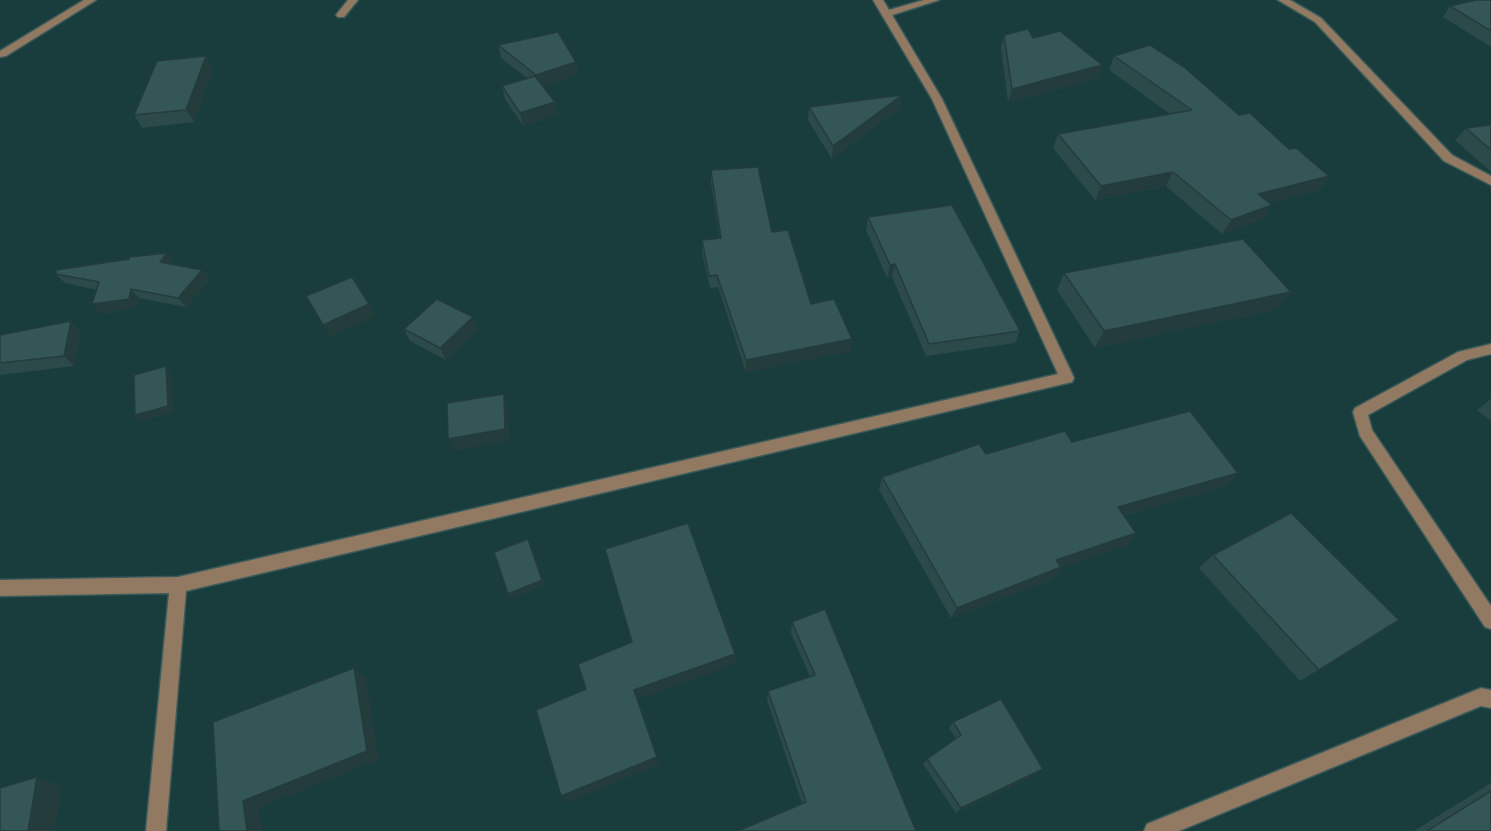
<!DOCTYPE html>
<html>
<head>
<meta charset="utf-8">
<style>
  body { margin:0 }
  canvas { display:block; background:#193c3c }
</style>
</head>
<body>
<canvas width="1491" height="831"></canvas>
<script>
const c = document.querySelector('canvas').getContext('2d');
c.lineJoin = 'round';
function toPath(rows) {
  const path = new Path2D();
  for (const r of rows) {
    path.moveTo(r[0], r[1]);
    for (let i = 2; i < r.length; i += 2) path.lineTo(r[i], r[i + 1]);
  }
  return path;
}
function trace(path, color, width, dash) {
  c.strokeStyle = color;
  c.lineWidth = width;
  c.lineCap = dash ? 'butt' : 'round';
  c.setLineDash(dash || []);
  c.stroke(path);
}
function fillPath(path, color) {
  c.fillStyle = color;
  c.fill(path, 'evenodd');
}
const minor = toPath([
  [84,0,96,0,6,56,0,57,0,51,84,0],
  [348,0,358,0,344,17,338,17,336,15,348,0],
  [873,0,883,0,889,10,924,0,939,0,892,15,942,99,1074,378,1072,382,186,591,166,831,146,831,169,593,0,596,0,580,178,577,1058,374,932,99,873,0],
  [1278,0,1290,0,1321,18,1452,155,1491,176,1491,185,1444,161,1315,22,1278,0],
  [1491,344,1491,354,1467,360,1368,415,1372,430,1491,606,1491,629,1485,627,1360,436,1353,412,1355,408,1458,352,1491,344],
  [1481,688,1491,690,1491,708,1481,706,1179,831,1144,831,1147,824,1481,688]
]);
const wall = toPath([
  [1491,0,1491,47,1443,17,1450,6],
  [1004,35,1033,38,1102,65,1098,78,1008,102,1001,48],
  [498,45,576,62,578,75,543,86,555,102,558,114,523,126,505,99,502,86,527,78,501,58],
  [206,56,213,69,194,122,142,128,134,115],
  [1114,56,1239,115,1329,176,1320,190,1269,203,1272,205,1263,219,1222,234,1166,186,1095,200,1053,148,1058,134,1170,114,1109,70],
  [809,107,900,108,832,159,808,120],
  [1491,125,1491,172,1455,140,1466,128],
  [711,170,772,232,811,304,850,351,746,372,718,287,710,288,702,253,702,240,720,238,711,183],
  [868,217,1020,331,1015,343,926,356,892,277,887,278,866,230],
  [174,263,173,265,202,270,209,280,186,307,139,298,137,308,101,314,97,290,65,283,56,274],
  [1064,273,1291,292,1278,309,1095,348,1057,290],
  [404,329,478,329,446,360,410,341],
  [81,332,74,366,0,375,0,335],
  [1491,399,1491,421,1477,410],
  [1072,442,1238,473,1226,486,1123,516,1136,533,1126,546,1061,567,1053,579,951,618,879,490,882,477,986,454],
  [1213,555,1399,620,1300,681,1199,568],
  [792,622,916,831,802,803,767,700,768,691,810,677,791,633],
  [953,722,1043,769,1037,774,956,813,923,764,927,759,956,739,949,728],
  [1491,783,1491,831,1414,831]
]);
const shadedWall = toPath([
  [206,56,213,69,194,122,186,110],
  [576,62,578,75,539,88,536,75],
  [1102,65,1098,78,1008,102,1012,89],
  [902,95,900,108,832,159,833,146],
  [555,102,558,114,523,126,520,113],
  [1173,172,1166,186,1095,200,1101,186],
  [1329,176,1320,190,1249,208,1258,194],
  [1272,205,1263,219,1222,234,1231,220],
  [167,253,174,263,167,272,160,262],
  [895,264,892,277,887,278,890,265],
  [202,270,209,280,186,307,178,298],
  [131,289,139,298,137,308,101,314,92,304],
  [1291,292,1278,309,1095,348,1104,331],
  [369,304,376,316,330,337,323,325],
  [473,317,478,329,446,360,440,348],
  [71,321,81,332,74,366,64,356],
  [852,339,850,351,746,372,746,360],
  [166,366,171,372,174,412,141,421,135,415],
  [504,394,508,406,510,441,453,451,448,439],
  [1238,473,1226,486,1108,520,1118,507],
  [1136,533,1126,546,1061,567,1053,579,951,618,957,608,1056,560],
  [528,539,545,585,510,599,508,594],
  [735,654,735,664,637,700,634,690],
  [354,668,366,679,379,760,259,808,263,831,247,831,243,801],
  [657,757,660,764,567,803,561,796],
  [1043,769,1037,774,956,813,961,808],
  [37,777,62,786,55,831,28,831]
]);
const building = toPath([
  [1476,0,1491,0,1491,31,1450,6,1476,0],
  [1028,29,1033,38,1060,31,1102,65,1012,89,1004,35,1028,29],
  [558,32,576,62,536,75,498,45,558,32],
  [1150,45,1184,67,1239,115,1250,113,1289,149,1296,148,1329,176,1258,194,1272,205,1231,220,1173,172,1101,186,1058,134,1192,110,1114,56,1150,45],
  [206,56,186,110,134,115,157,61,206,56],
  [535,76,555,102,520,113,502,86,535,76],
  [902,95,833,146,809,107,902,95],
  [1491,125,1491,150,1466,128,1491,125],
  [758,167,772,232,788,230,811,304,834,299,852,339,746,360,717,275,709,276,702,240,721,238,711,170,758,167],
  [952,205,1020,331,929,344,895,264,890,265,868,217,952,205],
  [1243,239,1291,292,1104,331,1064,273,1243,239],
  [167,253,160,262,202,270,178,298,131,289,129,299,92,304,99,282,56,274,56,270,129,259,129,257,167,253],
  [352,277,369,304,323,325,306,296,352,277],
  [437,299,473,317,440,348,404,329,437,299],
  [71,321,64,356,0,363,0,335,71,321],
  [166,366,168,406,135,415,134,375,166,366],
  [504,394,505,429,448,439,447,403,504,394],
  [1190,411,1238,473,1118,507,1136,533,1056,560,1061,567,957,608,882,477,979,444,986,454,1065,431,1072,442,1190,411],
  [1291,513,1399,620,1319,670,1213,555,1291,513],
  [688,523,735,654,634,690,657,757,561,796,536,710,586,689,578,664,632,642,605,549,688,523],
  [528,539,542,580,508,594,494,552,528,539],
  [825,609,916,831,738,831,806,802,768,691,815,675,792,622,825,609],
  [354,668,367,751,243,801,247,831,219,831,213,722,354,668],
  [1001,699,1043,769,961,808,927,759,961,735,953,722,1001,699],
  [37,777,28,831,0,831,0,788,37,777],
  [1491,791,1491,831,1427,831,1491,791]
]);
trace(minor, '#3a5a5a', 3);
fillPath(minor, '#927962');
fillPath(wall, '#2d4a4a');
fillPath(shadedWall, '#243c3c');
fillPath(building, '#345656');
trace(building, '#243c3c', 1.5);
</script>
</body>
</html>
